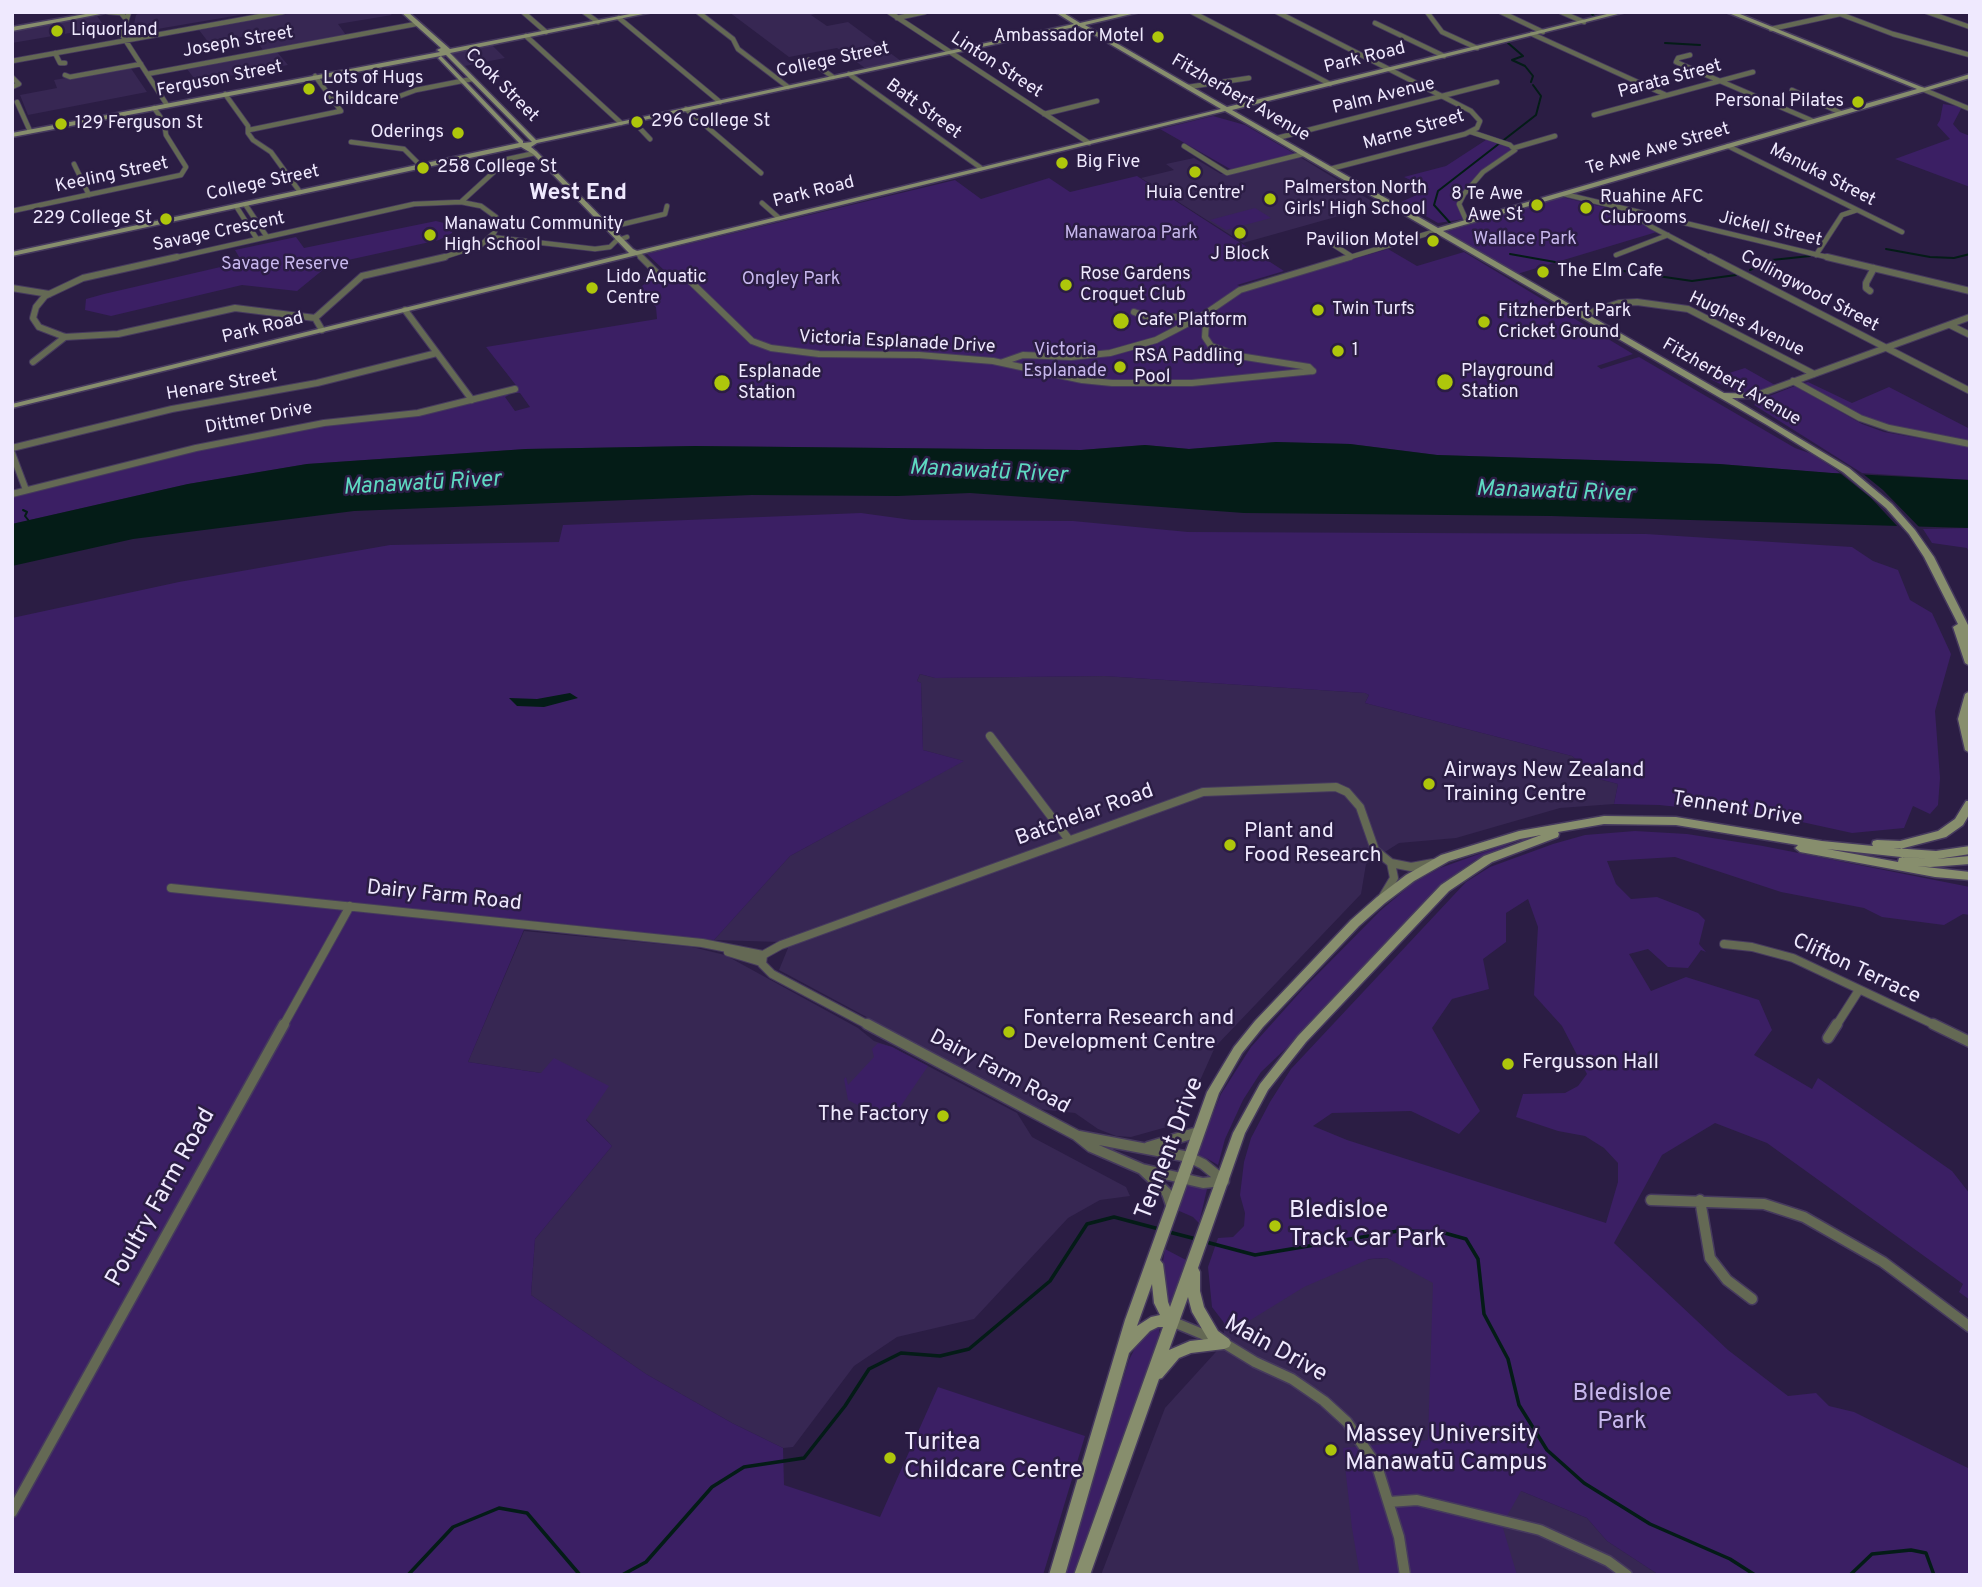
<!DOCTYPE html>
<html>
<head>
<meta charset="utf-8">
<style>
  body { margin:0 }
  #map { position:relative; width:1982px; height:1587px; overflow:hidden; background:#2b1d44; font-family:Overpass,sans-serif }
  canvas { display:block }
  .frame { position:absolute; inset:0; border:14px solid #efe9fe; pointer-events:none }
</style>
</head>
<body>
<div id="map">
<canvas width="1982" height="1587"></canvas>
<div class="frame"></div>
</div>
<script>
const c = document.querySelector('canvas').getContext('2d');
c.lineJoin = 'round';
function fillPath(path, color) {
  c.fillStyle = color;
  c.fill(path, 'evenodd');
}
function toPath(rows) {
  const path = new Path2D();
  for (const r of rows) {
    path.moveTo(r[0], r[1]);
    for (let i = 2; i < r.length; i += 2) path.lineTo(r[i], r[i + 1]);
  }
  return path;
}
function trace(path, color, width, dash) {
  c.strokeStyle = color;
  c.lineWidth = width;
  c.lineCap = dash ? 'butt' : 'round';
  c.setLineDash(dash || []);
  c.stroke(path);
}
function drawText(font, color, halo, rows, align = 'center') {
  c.font = font + ' Overpass,sans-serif';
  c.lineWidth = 5;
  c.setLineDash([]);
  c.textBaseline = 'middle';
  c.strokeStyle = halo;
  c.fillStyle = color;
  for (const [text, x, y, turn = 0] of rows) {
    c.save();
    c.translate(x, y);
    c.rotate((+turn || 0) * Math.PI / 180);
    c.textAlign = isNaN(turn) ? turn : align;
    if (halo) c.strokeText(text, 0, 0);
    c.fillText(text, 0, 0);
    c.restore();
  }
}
const built = toPath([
  [141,12,257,12,134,33,133,28,136,15],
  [296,12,389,12,392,15,338,24,346,35,263,50,252,35,209,43,199,30],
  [729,12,823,12,811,15,827,26,848,22,901,61,865,68,837,48,789,57],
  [97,16,105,27,12,43,12,31],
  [492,45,505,58,465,66,452,53],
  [277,52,288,65,197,82,187,69],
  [130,67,147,92,28,115,20,95,57,88,54,80],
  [1300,157,1378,205,1243,243,1141,178,1174,170,1166,164,1194,158,1221,174],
  [920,674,935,678,1104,676,1365,693,1369,695,1365,703,1572,756,1599,779,1618,784,1614,804,1560,808,1456,838,1399,843,1366,864,1361,894,1215,1047,1181,1123,1131,1137,1116,1136,1098,1129,1075,1113,1038,1109,779,970,788,948,780,942,714,940,790,856,963,761,923,750,921,683,917,681],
  [524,931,692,947,725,955,858,1028,874,1041,892,1047,1017,1113,1032,1137,1126,1187,1130,1196,1100,1200,1068,1218,974,1319,897,1337,854,1366,793,1447,783,1448,732,1423,646,1374,531,1295,535,1239,612,1146,541,1073,468,1062],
  [1387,1258,1457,1287,1521,1491,1587,1518,1607,1541,1659,1575,1101,1575,1165,1408,1224,1343,1223,1264,1304,1264]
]);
const green = toPath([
  [1943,104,1962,107,1953,124,1960,132,1970,136,1970,187,1895,159,1950,139,1937,125,1940,120],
  [1213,116,1245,125,1295,154,1232,170,1160,129],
  [1489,138,1514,148,1483,172,1464,194,1459,204,1464,219,1438,223,1401,202,1430,189,1404,177,1446,166],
  [1137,176,1284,271,1237,285,1248,289,1388,249,1417,266,1464,252,1633,354,1597,366,1601,369,1639,357,1795,448,1812,454,1842,474,1719,464,1437,455,1350,444,1276,442,1189,449,1145,445,1081,450,695,446,526,449,307,464,188,484,12,524,12,497,159,459,306,428,421,415,507,393,509,395,505,397,515,411,530,407,520,393,513,393,518,388,515,384,486,347,657,319,656,307,643,296,638,289,647,282,643,278,666,272,647,254,955,180,981,199,1049,178,1070,192],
  [1562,197,1644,217,1644,221,1660,231,1517,274,1445,232],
  [1255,208,1271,218,1226,230,1210,220],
  [436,221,452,225,452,233,439,240,330,264,297,291,242,285,111,316,85,310,86,299,104,294,242,262,235,250,296,237,304,248],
  [1745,368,1775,385,1745,396,1710,379],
  [1808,382,1852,403,1889,387,1970,429,1970,442,1911,432,1865,417,1804,383],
  [1795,386,1862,424,1884,432,1970,447,1970,480,1862,473,1754,405,1759,400],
  [861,513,912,520,1073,521,1188,532,1646,534,1852,547,1873,561,1898,570,1910,600,1932,613,1951,654,1935,711,1940,778,1938,805,1930,814,1913,806,1904,828,1852,833,1779,817,1659,805,1614,804,1618,784,1599,779,1572,756,1365,703,1369,695,1365,693,1104,676,935,678,920,674,917,681,921,683,923,750,964,761,790,856,714,940,528,920,468,1062,541,1073,554,1058,609,1086,586,1120,612,1146,535,1239,531,1295,646,1374,732,1423,783,1448,784,1485,880,1517,938,1387,1085,1436,1043,1575,12,1575,12,618,179,582,390,545,559,542,563,525],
  [1970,528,1970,555,1967,548,1932,543,1923,529],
  [1635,831,1687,834,1763,846,1970,887,1970,915,1963,914,1944,925,1882,917,1864,908,1781,892,1675,857,1607,861,1616,884,1631,899,1657,897,1698,913,1705,920,1699,944,1706,952,1701,950,1688,968,1668,967,1648,949,1629,954,1651,991,1686,977,1759,1000,1772,1030,1754,1055,1812,1089,1818,1078,1952,1171,1970,1194,1970,1300,1959,1292,1963,1284,1767,1143,1715,1123,1662,1155,1614,1243,1728,1350,1788,1396,1816,1393,1829,1406,1854,1412,1970,1469,1970,1575,1659,1575,1607,1541,1587,1518,1521,1491,1502,1525,1517,1575,1360,1575,1352,1528,1343,1448,1428,1440,1433,1283,1387,1258,1369,1259,1304,1287,1231,1332,1212,1307,1208,1267,1218,1238,1233,1237,1244,1226,1245,1213,1240,1195,1244,1162,1251,1138,1270,1102,1291,1069,1466,882,1490,867,1553,844,1585,835],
  [1528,899,1538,927,1534,995,1562,1026,1587,1074,1578,1086,1565,1093,1523,1094,1516,1117,1558,1131,1585,1136,1604,1148,1618,1163,1618,1182,1606,1223,1347,1140,1313,1126,1332,1113,1411,1111,1459,1134,1480,1111,1432,1028,1452,999,1489,989,1483,959,1506,942,1506,913],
  [1521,839,1475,860,1441,884,1300,1035,1261,1072,1243,1100,1225,1139,1218,1165,1206,1158,1196,1156,1221,1094,1251,1047,1302,990,1380,911,1413,883,1440,868],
  [878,1043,892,1047,928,1066,896,1113,879,1116,848,1100,844,1079,846,1077,848,1085,874,1057,872,1049],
  [1187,1182,1208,1185,1199,1223,1193,1217,1177,1210],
  [1165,1249,1186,1260,1168,1310,1160,1280],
  [1160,1324,1158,1341,1073,1575,1063,1575,1129,1360,1139,1340]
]);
const water = toPath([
  [1276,442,1350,444,1437,455,1719,464,1832,473,1970,480,1970,528,1551,516,1244,513,970,493,898,496,752,495,354,511,133,539,12,566,12,524,188,484,307,464,526,449,695,446,1081,450,1145,445,1189,449],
  [570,693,578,698,544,707,517,706,509,698,537,699]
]);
const pier = toPath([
  [1836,470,1862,473,1883,490,1922,530,1900,529,1871,498]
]);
const streamFar1 = toPath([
  [1590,12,1594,16],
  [1508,43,1523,56,1512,60,1525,66,1533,76,1531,82],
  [1665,43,1700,45],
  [1452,225,1434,205,1438,191,1536,115,1541,96,1533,85],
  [1886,249,1930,257,1954,258,1970,254],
  [1510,254,1555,262],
  [1603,268,1692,281,1736,275],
  [1750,270,1772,260,1810,256],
  [23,510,27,512,25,516,29,521]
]);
const stream = toPath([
  [1169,1232,1196,1239],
  [1206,1242,1255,1255,1398,1231,1441,1232,1466,1239,1478,1259,1484,1314,1508,1359,1519,1405,1547,1450,1584,1483,1650,1524,1730,1559,1755,1575],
  [408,1575,453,1527,499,1508,527,1513,580,1575],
  [622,1575,646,1562,712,1487,744,1467,804,1458,845,1406,869,1369,901,1353,940,1356,969,1349,1050,1281,1087,1224,1114,1217,1159,1229],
  [1850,1575,1872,1554,1911,1550,1926,1553,1934,1575]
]);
const streetFar3 = toPath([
  [108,12,121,13,125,18],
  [129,12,122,35,167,105],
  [523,12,546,32],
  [584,12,598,22],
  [698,12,733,39,738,49,788,87],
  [889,12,1089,143],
  [1192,12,1330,84],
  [1277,12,1471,111,1480,121,1477,128,1465,134,1330,169],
  [1427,12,1442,32,1477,48],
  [1501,12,1543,32],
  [1561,12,1584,22],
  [1927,12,1970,27],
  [619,18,720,102],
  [897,18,925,12],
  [1375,23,1444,56],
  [1771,29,1840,14,1893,34,1970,55],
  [1532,34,1666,95],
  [526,36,621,123],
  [55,53,60,63,65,63],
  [1690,55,1678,58,1676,62,1813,121],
  [809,60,833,77],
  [12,61,283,12],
  [147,74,416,24],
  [849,74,981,168],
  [65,75,70,77,141,64],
  [12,77,19,84,12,87],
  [1188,87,1249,78],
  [1922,89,1970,109],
  [1792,90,1841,113],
  [225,94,248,126,248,133,253,140,271,152,300,192],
  [392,99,416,90,472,79],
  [17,102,30,131],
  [686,109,761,173],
  [1044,114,1097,101],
  [1594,115,1753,72],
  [633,121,650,139],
  [249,130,341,111,315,76],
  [1277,138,1497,82],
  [351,142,404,149,421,166],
  [1184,146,1227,173,1303,154],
  [1728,146,1902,232],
  [1514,148,1555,136],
  [74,164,89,195],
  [1564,194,1835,259],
  [461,202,508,159,535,153],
  [762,203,779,218],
  [245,204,267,237],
  [236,206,257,239],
  [12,211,181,175,186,167,166,135,164,122,154,108],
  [1648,215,1643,221,1650,226,1713,259],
  [1467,222,1459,204,1464,194,1483,172,1515,150,1510,145,1471,132],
  [615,226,665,214,667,206],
  [491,237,595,249,610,247,616,241,627,237],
  [1326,240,1351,256],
  [637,253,643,259],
  [1616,255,1668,235],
  [1816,255,1842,215,1857,210],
  [169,259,414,204,461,202,481,206,496,217,498,225,494,233,481,245,438,259],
  [1344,259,1436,231]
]);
const streetFar2 = toPath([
  [177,257,83,278,45,296,36,307,33,318,39,327,65,337,118,334,235,308,315,318],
  [641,257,658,274,689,280,752,341,771,348,819,354,919,355,993,361,1082,380,1112,383,1192,383,1313,371],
  [1710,257,1970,391],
  [1827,257,1970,291],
  [12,288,49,294],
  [1870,291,1866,288,1866,283,1874,268],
  [405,310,472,400],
  [1134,312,1150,318,1196,316],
  [1582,315,1619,303,1637,302,1688,309,1814,374],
  [315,318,322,330],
  [315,318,362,276,445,257],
  [1950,325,1970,335],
  [33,362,65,337],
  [1003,362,1023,355,1071,357,1110,353,1156,340,1202,316],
  [1313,371,1309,367,1239,356,1211,346,1205,337,1206,322,1202,316,1240,290,1350,257],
  [1793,381,1860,418,1889,428,1970,444],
  [1754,396,1970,317],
  [12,448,172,409,317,383,437,353],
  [12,453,26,490],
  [12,494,196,448,324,423,418,413,515,389]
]);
const streetFar1 = toPath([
  [990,736,1069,840],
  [171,888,702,943,763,955],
  [1382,898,1394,878,1391,863],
  [1724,944,1752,947,1793,958,1937,1026],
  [728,952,761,962],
  [763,955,781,945,1203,792,1336,787,1347,792,1360,807,1375,850,1391,863,1411,867,1433,863],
  [763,955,762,964,772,974,870,1026],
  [283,1026,350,906],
  [1836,1026,1859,990]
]);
const street = toPath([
  [867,1024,1076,1135,1091,1147,1142,1169,1203,1183,1223,1181],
  [1933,1024,1970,1042],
  [1828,1038,1837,1024],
  [1079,1136,1189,1157,1203,1164,1224,1181],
  [1148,1147,1198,1132],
  [1143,1170,1167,1193,1171,1205],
  [1651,1200,1764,1204,1804,1217,1883,1262,1970,1327],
  [1700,1200,1710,1258,1727,1280,1752,1299],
  [1171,1321,1224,1343,1255,1362,1292,1379,1324,1401,1347,1422,1377,1466,1399,1537,1405,1575],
  [1389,1502,1417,1500,1540,1530,1608,1561,1627,1575],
  [12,1512,284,1024]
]);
const secondary = toPath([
  [97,12,111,12,12,31,12,27,97,12],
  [401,12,408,12,450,49,640,12,653,12,450,53,536,140,1074,24,1055,12,1062,12,1080,23,1128,12,1140,12,1085,25,1227,107,1615,12,1626,12,1232,110,1438,228,1917,89,1726,12,1735,12,1924,88,1970,74,1970,78,1443,231,1724,393,1757,394,1758,396,1754,398,1732,398,1849,468,1892,504,1915,530,1934,557,1970,629,1970,642,1968,641,1970,648,1970,666,1965,663,1953,627,1958,624,1924,557,1909,534,1886,508,1843,472,1767,425,1225,111,12,408,12,404,629,253,533,154,521,147,12,256,12,252,519,143,439,59,438,58,441,56,523,141,523,143,532,142,446,55,12,137,12,133,440,52,437,50,441,48,401,12],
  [1079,26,1221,109,637,251,633,249,537,152,531,147,537,143,556,139,1079,26],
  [1970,691,1970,713,1968,719,1970,727,1970,753,1965,750,1958,719,1965,694,1970,691],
  [1966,801,1970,801,1970,813,1963,825,1946,837,1900,849,1893,848,1936,851,1970,846,1970,854,1937,859,1970,856,1970,864,1930,867,1917,866,1970,872,1970,880,1935,877,1800,852,1795,848,1798,845,1676,825,1604,824,1558,832,1559,834,1558,837,1492,862,1449,891,1306,1042,1268,1090,1245,1133,1198,1268,1200,1272,1200,1291,1204,1307,1218,1331,1229,1339,1231,1343,1229,1347,1224,1349,1191,1353,1179,1358,1162,1378,1159,1379,1090,1575,1074,1575,1163,1327,1158,1327,1150,1331,1129,1353,1065,1575,1049,1575,1125,1320,1207,1092,1234,1047,1255,1021,1351,920,1377,897,1406,875,1441,855,1519,831,1604,816,1676,817,1822,841,1873,846,1872,844,1873,841,1877,840,1900,841,1938,831,1955,819,1966,801],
  [1541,835,1484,856,1441,885,1298,1036,1260,1084,1233,1133,1170,1307,1168,1302,1163,1264,1160,1260,1219,1093,1242,1053,1263,1027,1359,926,1385,903,1414,881,1449,861,1520,839,1541,835],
  [1827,849,1901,857,1936,859,1903,857,1899,858,1898,862,1827,849],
  [1152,1284,1154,1303,1160,1315,1151,1317,1137,1326,1152,1284],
  [1188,1297,1192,1312,1208,1339,1190,1341,1169,1350,1188,1297]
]);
const markers = [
  [57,31,7,"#aec60b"],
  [1158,37,7,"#aec60b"],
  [309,89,7,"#aec60b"],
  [1858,102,7,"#aec60b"],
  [637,122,7,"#aec60b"],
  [61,124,7,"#aec60b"],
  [458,133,7,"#aec60b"],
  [1062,163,7,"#aec60b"],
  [423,168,7,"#aec60b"],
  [1195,172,7,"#aec60b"],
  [1270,199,7,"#aec60b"],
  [1537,205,7,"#aec60b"],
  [1586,208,7,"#aec60b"],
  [166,219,7,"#aec60b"],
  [1240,233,7,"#aec60b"],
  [430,235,7,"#aec60b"],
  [1433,241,7,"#aec60b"],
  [1543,272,7,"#aec60b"],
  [1066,285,7,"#aec60b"],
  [592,288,7,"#aec60b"],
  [1318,310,7,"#aec60b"],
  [1121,321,9,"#aec60b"],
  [1484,322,7,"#aec60b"],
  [1338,351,7,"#aec60b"],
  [1120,367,7,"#aec60b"],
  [1445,382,9,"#aec60b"],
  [722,383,9,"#aec60b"],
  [1429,784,7,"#aec60b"],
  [1230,845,7,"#aec60b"],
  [1009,1032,7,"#aec60b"],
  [1508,1064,7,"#aec60b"],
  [943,1116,7,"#aec60b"],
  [1275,1226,7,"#aec60b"],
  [1331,1450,7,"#aec60b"],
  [890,1458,7,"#aec60b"]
];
const farPoinames = [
  ["Liquorland",71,31],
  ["Ambassador Motel",1144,37,"right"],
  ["Lots of Hugs",323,79],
  ["Childcare",323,100],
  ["Personal Pilates",1844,102,"right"],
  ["296 College St",651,122],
  ["129 Ferguson St",75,124],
  ["Oderings",444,133,"right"],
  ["Big Five",1076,163],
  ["258 College St",437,168],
  ["Palmerston North",1284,189],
  ["Girls' High School",1284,210],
  ["Huia Centre'",1195,194,"center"],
  ["8 Te Awe",1523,195,"right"],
  ["Awe St",1523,216,"right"],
  ["Ruahine AFC",1600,198],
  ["Clubrooms",1600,219],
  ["229 College St",152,219,"right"],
  ["Manawatu Community",444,225],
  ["High School",444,246],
  ["Pavilion Motel",1419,241,"right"],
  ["J Block",1240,255,"center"],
  ["The Elm Cafe",1557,272],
  ["Rose Gardens",1080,275],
  ["Croquet Club",1080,296],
  ["Lido Aquatic",606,278],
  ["Centre",606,299],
  ["Twin Turfs",1332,310],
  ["Fitzherbert Park",1498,312],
  ["Cricket Ground",1498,333],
  ["Cafe Platform",1137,321],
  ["1",1352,351],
  ["RSA Paddling",1134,357],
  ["Pool",1134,378],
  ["Playground",1461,372],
  ["Station",1461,393],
  ["Esplanade",738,373],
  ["Station",738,394]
];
const farStreetnames = [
  ["Joseph Street",238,43,-10],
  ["Park Road",1365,59,-14],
  ["College Street",833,61,-12],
  ["Linton Street",996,66,33],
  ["Ferguson Street",220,80,-11],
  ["Parata Street",1670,80,-15],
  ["Cook Street",501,86,45],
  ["Palm Avenue",1384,97,-14],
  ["Fitzherbert Avenue",1240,99,30],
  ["Batt Street",923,110,36],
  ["Marne Street",1414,131,-16],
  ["Te Awe Awe Street",1658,150,-16],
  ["Keeling Street",112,176,-12],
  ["Manuka Street",1822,176,27],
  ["College Street",263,184,-12],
  ["Park Road",814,193,-14],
  ["Jickell Street",1770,230,13],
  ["Savage Crescent",219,233,-12],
  ["Collingwood Street",1809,292,28],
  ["Hughes Avenue",1746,325,26],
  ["Park Road",263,329,-14],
  ["Victoria Esplanade Drive",897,343,3],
  ["Fitzherbert Avenue",1731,383,30],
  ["Henare Street",222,386,-10],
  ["Dittmer Drive",259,419,-11]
];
const farParknames = [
  ["Manawaroa Park",1131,234],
  ["Wallace Park",1525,240],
  ["Savage Reserve",285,265],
  ["Ongley Park",791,280],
  ["Victoria",1065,351],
  ["Esplanade",1065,372]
];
const poiNames = [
  ["Airways New Zealand",1443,772],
  ["Training Centre",1443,796],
  ["Plant and",1244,833],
  ["Food Research",1244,857],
  ["Fonterra Research and",1023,1020],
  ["Development Centre",1023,1044],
  ["Fergusson Hall",1522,1064],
  ["The Factory",929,1116,"right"]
];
const streetNames = [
  ["Tennent Drive",1737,810,9],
  ["Batchelar Road",1085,816,-20],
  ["Dairy Farm Road",444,897,6],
  ["Clifton Terrace",1856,970,25],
  ["Dairy Farm Road",999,1073,28]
];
const farDistrictnames = [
  ["West End",578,194]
];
const waterNames = [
  ["Manawatū River",988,473,3],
  ["Manawatū River",422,485,-3],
  ["Manawatū River",1555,493,2]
];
const nearStreetnames = [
  ["Tennent Drive",1171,1149,-69],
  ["Poultry Farm Road",162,1198,-61],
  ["Main Drive",1275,1350,29]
];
const nearPoinames = [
  ["Bledisloe",1289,1212],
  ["Track Car Park",1289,1240],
  ["Massey University",1345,1436],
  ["Manawatū Campus",1345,1464],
  ["Turitea",904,1444],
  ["Childcare Centre",904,1472]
];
const nearParknames = [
  ["Bledisloe",1622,1395],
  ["Park",1622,1423]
];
fillPath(built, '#372753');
fillPath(green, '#3b1f64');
fillPath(water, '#041c17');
fillPath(pier, '#2b1d44');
trace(streamFar1, '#041c17', 2);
trace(stream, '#041c17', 3.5);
trace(streetFar3, '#463a5e', 6);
trace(streetFar2, '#463a5e', 8);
trace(streetFar1, '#463a5e', 10);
trace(street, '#463a5e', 13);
trace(secondary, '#463a5e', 3);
trace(streetFar3, '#646954', 4.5);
trace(streetFar2, '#646954', 6);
trace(streetFar1, '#646954', 8);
trace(street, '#646954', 10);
fillPath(secondary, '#878e6d');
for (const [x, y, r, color] of markers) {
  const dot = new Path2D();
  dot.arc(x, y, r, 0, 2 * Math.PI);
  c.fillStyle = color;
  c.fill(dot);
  trace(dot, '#2b1d44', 2.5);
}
drawText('18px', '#efe9fe', '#2b1d44', farPoinames, 'left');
drawText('18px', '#efe9fe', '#2b1d44', farStreetnames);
drawText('18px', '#c7b7ed', '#2b1d44', farParknames);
drawText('21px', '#efe9fe', '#2b1d44', poiNames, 'left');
drawText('21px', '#efe9fe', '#2b1d44', streetNames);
drawText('bold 23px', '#efe9fe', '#2b1d44', farDistrictnames);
drawText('italic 23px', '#5ed9c1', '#2b1d44', waterNames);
drawText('24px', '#efe9fe', '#2b1d44', nearStreetnames);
drawText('24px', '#efe9fe', '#2b1d44', nearPoinames, 'left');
drawText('24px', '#c7b7ed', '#2b1d44', nearParknames);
</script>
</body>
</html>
